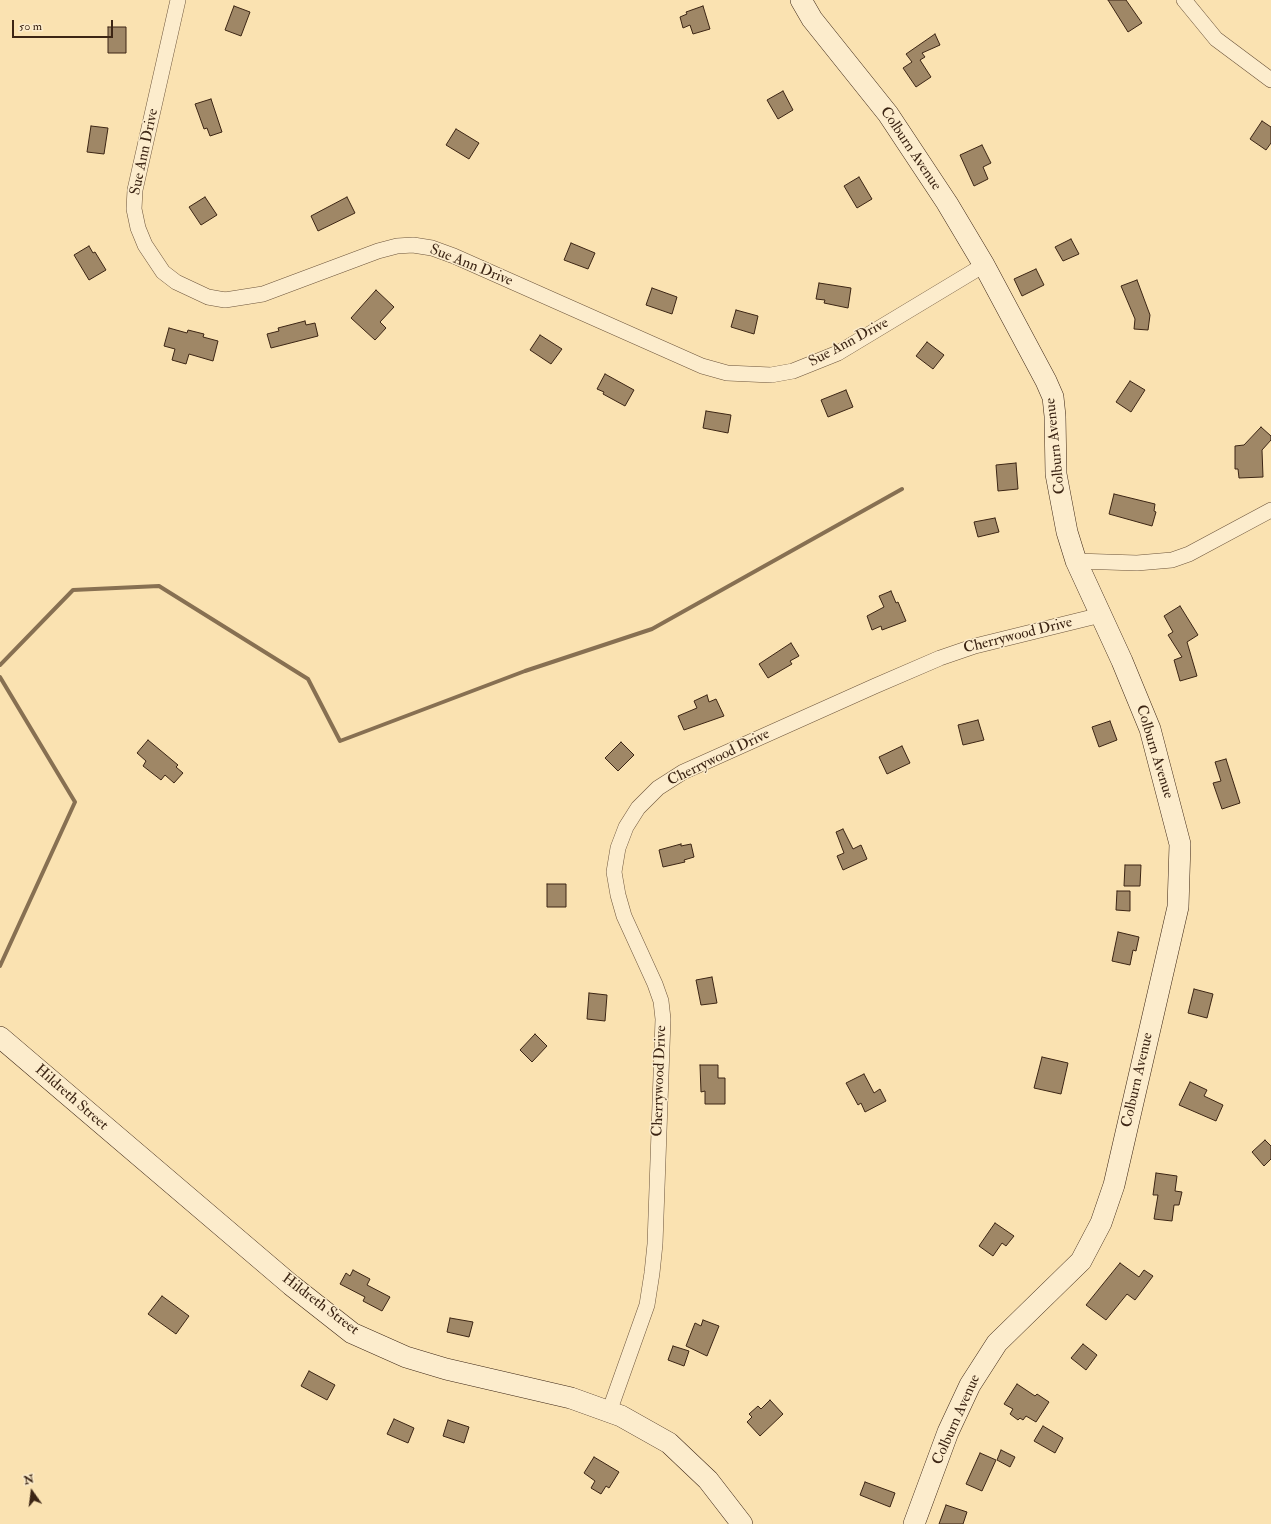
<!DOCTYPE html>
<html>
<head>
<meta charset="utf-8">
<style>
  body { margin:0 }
  #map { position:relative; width:1271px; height:1524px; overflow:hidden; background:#fae2b1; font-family:"IM FELL Double Pica",serif }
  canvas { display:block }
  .north { position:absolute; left:12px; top:1472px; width:40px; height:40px; -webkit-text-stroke:3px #fceccc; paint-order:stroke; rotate:346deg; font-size:11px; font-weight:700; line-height:16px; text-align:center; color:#3c2514 }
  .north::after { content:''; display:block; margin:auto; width:14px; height:18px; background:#3c2514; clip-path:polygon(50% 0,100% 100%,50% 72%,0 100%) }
  .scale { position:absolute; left:12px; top:20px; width:101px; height:18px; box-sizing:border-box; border:2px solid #3c2514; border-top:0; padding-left:5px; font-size:12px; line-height:14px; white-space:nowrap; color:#3c2514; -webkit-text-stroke:3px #fceccc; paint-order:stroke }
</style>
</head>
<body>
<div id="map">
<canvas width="1271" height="1524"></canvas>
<div class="north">N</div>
<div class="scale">50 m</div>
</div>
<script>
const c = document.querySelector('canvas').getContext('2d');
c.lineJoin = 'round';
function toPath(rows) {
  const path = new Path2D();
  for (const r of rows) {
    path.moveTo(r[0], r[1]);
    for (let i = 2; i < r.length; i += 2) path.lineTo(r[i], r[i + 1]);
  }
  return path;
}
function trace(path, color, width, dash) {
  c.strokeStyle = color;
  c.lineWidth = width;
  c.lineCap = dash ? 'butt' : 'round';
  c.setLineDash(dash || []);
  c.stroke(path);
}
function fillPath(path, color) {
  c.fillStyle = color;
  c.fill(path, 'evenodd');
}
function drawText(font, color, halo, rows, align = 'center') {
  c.font = font + ' "IM FELL Double Pica",serif';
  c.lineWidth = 3;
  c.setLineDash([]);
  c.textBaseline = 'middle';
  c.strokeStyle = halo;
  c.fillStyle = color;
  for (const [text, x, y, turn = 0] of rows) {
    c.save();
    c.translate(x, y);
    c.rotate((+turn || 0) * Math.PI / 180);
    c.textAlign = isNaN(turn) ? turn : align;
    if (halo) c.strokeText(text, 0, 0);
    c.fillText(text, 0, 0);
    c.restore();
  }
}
const stream = toPath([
  [0,665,73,590,159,586,308,679,340,741,525,671,652,629,902,489],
  [0,677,75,802,0,966]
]);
const building = toPath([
  [1108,0,1126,0,1142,23,1128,32,1108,0],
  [234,6,250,12,241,36,225,30,234,6],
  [703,6,710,29,693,34,690,25,683,28,680,17,687,14,686,12,703,6],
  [108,27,126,27,126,53,108,53,108,27],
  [935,34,940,45,922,53,925,57,920,60,931,77,916,87,903,68,912,62,906,54,935,34],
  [783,91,793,110,778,119,767,100,783,91],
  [211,99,222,132,210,136,207,128,204,129,195,104,211,99],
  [1262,121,1271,127,1271,143,1266,150,1250,139,1262,121],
  [91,126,108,128,104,154,87,152,91,126],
  [456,129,479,143,469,159,446,145,456,129],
  [982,145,991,163,983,167,988,179,974,186,960,155,982,145],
  [859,177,872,199,857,208,844,186,859,177],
  [205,197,217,215,201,225,189,207,205,197],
  [347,197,355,213,318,231,311,216,347,197],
  [1071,239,1079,254,1063,261,1055,247,1071,239],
  [571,243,595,253,588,269,564,260,571,243],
  [89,246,93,253,95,252,106,270,89,280,74,255,89,246],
  [1036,269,1044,285,1022,296,1014,279,1036,269],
  [1137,280,1150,315,1148,330,1134,329,1135,319,1121,286,1137,280],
  [819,283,851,288,848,308,824,303,825,300,816,299,819,283],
  [652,288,677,297,672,314,646,305,652,288],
  [376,290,394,307,380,322,386,328,375,340,351,318,376,290],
  [736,310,758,316,754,334,731,327,736,310],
  [305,321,306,325,315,323,318,336,271,348,267,334,279,331,278,328,305,321],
  [169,328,187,333,188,330,204,334,203,337,218,341,213,361,189,354,186,364,172,360,175,349,164,346,169,328],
  [540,335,562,349,551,364,530,350,540,335],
  [927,342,944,355,933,369,916,356,927,342],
  [605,374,634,390,625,406,603,394,604,392,597,389,605,374],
  [1130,381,1145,390,1131,412,1116,402,1130,381],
  [846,390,853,407,828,417,821,400,846,390],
  [706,411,731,415,728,433,703,428,706,411],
  [1261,427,1271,436,1271,440,1262,450,1263,477,1239,478,1238,469,1235,469,1235,446,1244,445,1261,427],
  [1016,463,1018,489,998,491,996,465,1016,463],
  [1114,494,1155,504,1154,511,1156,512,1152,526,1109,514,1114,494],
  [995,518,999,532,978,537,974,522,995,518],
  [891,591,896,603,898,602,906,621,882,630,881,626,872,630,867,616,884,607,879,596,891,591],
  [1180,606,1198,635,1187,642,1197,676,1180,681,1174,660,1182,657,1168,635,1173,632,1164,616,1180,606],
  [791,643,799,656,790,661,792,664,768,678,759,664,791,643],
  [707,695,709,702,716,699,724,716,684,730,678,716,697,708,694,701,707,695],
  [978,720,984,740,963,745,958,725,978,720],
  [1110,721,1117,740,1099,747,1092,727,1110,721],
  [148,740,178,765,176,767,183,773,174,783,165,775,161,780,143,766,146,761,137,753,148,740],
  [621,742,634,755,618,771,605,758,621,742],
  [902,746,910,763,887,774,879,757,902,746],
  [1226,759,1240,803,1222,809,1213,783,1221,781,1215,762,1226,759],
  [843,829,853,849,861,845,867,859,843,870,837,856,844,853,836,832,843,829],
  [681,844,681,846,691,844,694,857,684,860,685,862,663,867,659,850,681,844],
  [1125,865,1141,865,1140,886,1124,886,1125,865],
  [547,884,566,884,566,907,547,907,547,884],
  [1117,891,1130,891,1130,911,1116,910,1117,891],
  [1118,932,1139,937,1136,951,1133,950,1130,965,1112,961,1118,932],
  [712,977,717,1003,701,1005,696,980,712,977],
  [1194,989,1213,994,1207,1018,1188,1013,1194,989],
  [589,993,607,995,605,1021,587,1019,589,993],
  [535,1034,547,1046,532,1062,520,1050,535,1034],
  [1042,1057,1068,1063,1061,1094,1034,1088,1042,1057],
  [700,1065,718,1065,718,1078,725,1078,725,1104,705,1104,705,1091,701,1092,700,1065],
  [864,1074,874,1093,880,1089,886,1101,865,1112,861,1103,858,1105,846,1083,864,1074],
  [1190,1082,1207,1090,1204,1096,1223,1105,1216,1121,1179,1105,1190,1082],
  [1265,1140,1271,1146,1271,1159,1264,1166,1252,1152,1265,1140],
  [1156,1173,1177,1176,1175,1191,1182,1192,1179,1205,1174,1205,1172,1221,1154,1219,1158,1195,1153,1195,1156,1173],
  [995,1223,1014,1236,1006,1246,1002,1243,993,1256,979,1246,995,1223],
  [1120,1263,1139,1277,1144,1270,1153,1276,1135,1300,1127,1294,1106,1320,1086,1305,1120,1263],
  [353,1270,370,1279,367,1285,390,1297,382,1311,363,1301,365,1297,340,1284,346,1273,350,1276,353,1270],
  [162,1296,189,1316,176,1334,148,1314,162,1296],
  [450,1318,473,1322,469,1337,447,1332,450,1318],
  [703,1320,719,1326,707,1356,686,1346,695,1323,701,1326,703,1320],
  [1083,1344,1097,1355,1086,1370,1071,1358,1083,1344],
  [673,1346,689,1351,684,1366,668,1360,673,1346],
  [309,1371,335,1385,327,1400,301,1386,309,1371],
  [1017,1384,1035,1396,1037,1394,1049,1402,1036,1422,1026,1416,1023,1420,1020,1418,1018,1420,1010,1414,1013,1409,1004,1404,1017,1384],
  [770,1400,783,1414,760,1436,747,1422,752,1417,749,1414,758,1406,761,1409,770,1400],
  [394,1419,414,1428,408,1443,387,1434,394,1419],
  [448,1420,469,1427,464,1443,443,1436,448,1420],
  [1043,1426,1063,1438,1055,1453,1034,1441,1043,1426],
  [1001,1450,1015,1457,1010,1467,997,1460,1001,1450],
  [980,1453,996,1460,982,1491,966,1484,980,1453],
  [594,1457,619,1472,609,1488,606,1486,601,1494,591,1488,595,1481,584,1473,594,1457],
  [865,1482,895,1493,890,1507,860,1495,865,1482],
  [946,1505,967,1512,963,1524,939,1524,946,1505]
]);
const street = toPath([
  [178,0,135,190,134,209,138,228,145,245,163,272,176,282,208,297,225,300,263,294,378,251,397,246,413,245,432,248,454,256,702,366,727,373,771,375,793,371,838,353,984,265],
  [1184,0,1216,39,1271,80],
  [1076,561,1137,563,1172,560,1189,554,1271,510],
  [609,1412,647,1305,652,1273,655,1244,663,1019,661,1001,655,984,624,916,618,895,614,872,618,848,626,827,638,808,658,788,683,772,875,686,940,658,975,646,1101,615]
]);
const secondary = toPath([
  [801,0,812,19,888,114,947,203,984,265,1046,381,1053,397,1055,416,1056,474,1067,532,1076,561,1122,661,1150,729,1180,844,1178,907,1114,1185,1101,1223,1081,1261,997,1343,970,1385,948,1432,914,1524],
  [0,1037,291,1285,352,1333,406,1357,446,1369,571,1398,621,1416,669,1443,708,1480,742,1524]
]);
const streetNames = [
  ["Colburn Avenue",910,149,56],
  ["Sue Ann Drive",145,152,-78],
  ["Sue Ann Drive",471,266,22],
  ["Sue Ann Drive",849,343,-28],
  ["Colburn Avenue",1056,446,-96],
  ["Cherrywood Drive",1018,636,-14],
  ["Colburn Avenue",1154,752,73],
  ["Cherrywood Drive",719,758,-26],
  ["Colburn Avenue",1138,1080,-77],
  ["Cherrywood Drive",660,1081,-88],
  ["Hildreth Street",71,1098,41],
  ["Hildreth Street",320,1305,37],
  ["Colburn Avenue",957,1420,-66]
];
trace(stream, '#877052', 4);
fillPath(building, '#9f8766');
trace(building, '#3c2514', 1);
trace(street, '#6c543b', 16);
trace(secondary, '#3c2514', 22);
trace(street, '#fceccc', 15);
trace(secondary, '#fceccc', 21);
drawText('15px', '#3c2514', '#fceccc', streetNames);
</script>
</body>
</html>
